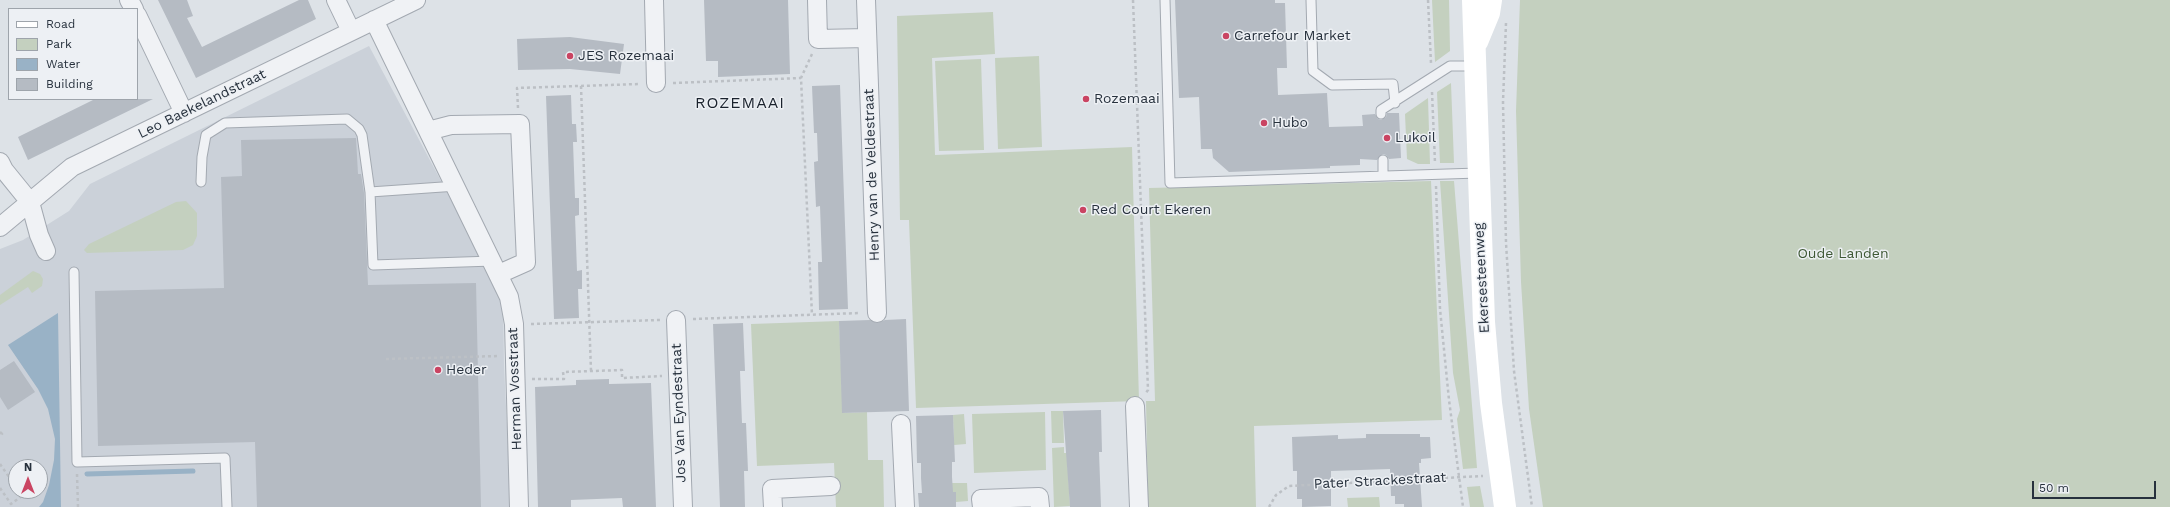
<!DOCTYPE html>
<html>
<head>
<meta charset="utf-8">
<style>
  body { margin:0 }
  #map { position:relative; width:2170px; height:507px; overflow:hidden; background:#dde2e7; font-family:"Work Sans",sans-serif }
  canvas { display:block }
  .legend { position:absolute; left:8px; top:8px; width:130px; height:92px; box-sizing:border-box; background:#edf0f4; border:1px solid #9ea4ab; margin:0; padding:5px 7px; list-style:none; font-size:12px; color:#27313d }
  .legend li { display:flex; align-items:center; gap:8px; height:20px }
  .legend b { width:20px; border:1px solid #9ea4ab }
  .north { position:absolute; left:8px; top:459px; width:40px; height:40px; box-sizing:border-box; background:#edf0f4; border:1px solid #9ea4ab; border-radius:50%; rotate:0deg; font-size:11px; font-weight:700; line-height:16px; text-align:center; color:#27313d }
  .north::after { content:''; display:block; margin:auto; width:14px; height:18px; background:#ca4462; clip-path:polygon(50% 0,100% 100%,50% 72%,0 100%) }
  .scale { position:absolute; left:2032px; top:481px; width:124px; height:18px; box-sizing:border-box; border:2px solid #27313d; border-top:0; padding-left:5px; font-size:12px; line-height:14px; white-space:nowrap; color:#27313d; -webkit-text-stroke:3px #edf0f4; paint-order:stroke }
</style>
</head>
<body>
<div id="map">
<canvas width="2170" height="507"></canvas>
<ul class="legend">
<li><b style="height:5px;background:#fff"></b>Road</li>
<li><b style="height:11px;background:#c4d0bf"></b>Park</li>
<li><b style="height:11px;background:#99b2c6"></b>Water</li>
<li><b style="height:11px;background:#b5bbc3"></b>Building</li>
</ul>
<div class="north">N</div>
<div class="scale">50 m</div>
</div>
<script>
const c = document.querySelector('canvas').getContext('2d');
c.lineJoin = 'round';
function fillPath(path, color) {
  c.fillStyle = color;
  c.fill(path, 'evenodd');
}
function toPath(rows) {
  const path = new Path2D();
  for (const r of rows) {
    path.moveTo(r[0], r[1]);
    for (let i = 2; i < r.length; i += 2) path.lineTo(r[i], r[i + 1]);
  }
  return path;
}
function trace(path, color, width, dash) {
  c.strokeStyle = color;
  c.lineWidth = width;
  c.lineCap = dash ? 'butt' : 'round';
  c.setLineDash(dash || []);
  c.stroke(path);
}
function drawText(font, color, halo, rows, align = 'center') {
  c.font = font + ' "Work Sans",sans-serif';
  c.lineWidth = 3;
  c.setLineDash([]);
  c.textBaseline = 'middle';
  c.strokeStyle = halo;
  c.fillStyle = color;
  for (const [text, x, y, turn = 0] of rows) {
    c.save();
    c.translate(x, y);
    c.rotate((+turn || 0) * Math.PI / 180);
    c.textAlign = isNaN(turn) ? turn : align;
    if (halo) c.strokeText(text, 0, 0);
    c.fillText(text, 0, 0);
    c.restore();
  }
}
const built = toPath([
  [369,46,503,297,504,366,511,507,0,507,0,249,23,240,69,211,90,184],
  [16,467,40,467,40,491,16,491]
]);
const green = toPath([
  [1432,0,1449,0,1450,51,1435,62],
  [1520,0,2170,0,2170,507,1543,507,1529,409,1521,282,1516,111],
  [993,12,995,54,932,58,935,155,1132,147,1139,401,916,408,909,220,900,220,897,16],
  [1039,56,1042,147,998,149,995,58],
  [981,59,984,150,939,151,935,61],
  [1451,83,1454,163,1440,163,1437,92],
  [1428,98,1430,164,1418,164,1407,159,1405,114],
  [1431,181,1442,420,1254,426,1256,507,1148,507,1146,401,1155,401,1149,188],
  [1440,181,1454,181,1477,468,1463,469,1457,419,1460,410,1453,373],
  [186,201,197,213,197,236,193,245,183,250,87,253,84,250,89,244,176,202],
  [33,271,40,274,43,279,42,286,32,293,28,287,0,305,0,295],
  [839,321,843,413,867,412,868,460,883,460,884,507,836,507,834,463,757,466,751,324],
  [1051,411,1063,411,1064,443,1052,443],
  [1045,412,1046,470,974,473,972,414],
  [964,414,966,444,954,445,953,415],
  [1064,447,1064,453,1067,453,1070,506,1054,507,1052,448],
  [952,483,967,483,968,501,956,502,956,492,952,492],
  [1480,486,1484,507,1470,507,1467,487],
  [1379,497,1380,507,1348,507,1347,498]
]);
const water = toPath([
  [58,313,61,507,39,507,43,502,49,485,54,460,55,439,48,409,38,389,8,345]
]);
const stream = toPath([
  [87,474,193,471]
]);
const building = toPath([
  [158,0,187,0,193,16,187,18,202,47,299,0,308,0,316,19,196,78],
  [704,0,788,0,790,74,718,77,718,61,706,61],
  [1175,0,1275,0,1275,3,1285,3,1287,68,1277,68,1278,95,1327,93,1329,127,1363,126,1362,115,1375,114,1378,119,1381,120,1386,117,1387,113,1399,113,1401,158,1389,159,1386,155,1383,154,1377,160,1360,159,1360,165,1330,166,1330,168,1229,172,1213,158,1212,149,1201,149,1199,97,1179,98],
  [570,37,624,44,620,74,570,69,518,70,517,39],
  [840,85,848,309,819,310,818,262,822,262,820,206,816,207,814,162,818,161,817,133,814,133,812,86],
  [571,95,572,124,576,124,577,142,573,142,575,198,579,198,579,215,575,216,577,271,582,270,582,289,578,289,579,318,554,319,546,96],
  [95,99,153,99,28,160,18,137],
  [356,138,358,174,361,174,364,193,368,285,476,283,481,507,257,507,255,442,98,446,95,291,224,288,221,177,242,176,241,140],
  [906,319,909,411,842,413,839,321,870,320,877,323,885,320],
  [743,323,745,371,740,371,741,398,742,423,746,423,748,471,744,471,745,507,720,507,713,324],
  [14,361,35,392,8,410,0,397,0,370],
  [609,379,609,384,651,383,656,507,623,507,622,498,571,500,571,507,538,507,535,387,576,385,576,380],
  [1101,410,1102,452,1099,452,1101,507,1070,507,1063,411],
  [953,415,955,462,952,462,952,477,953,492,956,492,956,507,919,507,918,493,922,493,921,478,921,463,917,463,916,416],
  [1366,434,1420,434,1420,437,1430,437,1431,458,1421,459,1421,463,1419,463,1422,507,1404,507,1404,504,1395,504,1395,496,1391,496,1390,469,1331,471,1331,506,1302,507,1302,499,1297,499,1297,471,1293,471,1292,437,1338,435,1338,439,1366,438]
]);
const path = toPath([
  [1133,0,1148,390,1145,394],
  [1428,0,1431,63],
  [1506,23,1503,102,1506,243,1514,371,1532,507],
  [812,54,801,78,812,315],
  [673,83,801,78],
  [581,86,591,371],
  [1432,92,1435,163],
  [518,108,517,88,640,84],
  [1436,186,1440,309,1449,400,1463,507],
  [693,319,860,313],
  [531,324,660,320],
  [386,359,499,356],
  [532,379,564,379,563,372,622,370,622,378,662,376],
  [0,432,2,434,0,435],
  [0,464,16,487],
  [77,474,78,507],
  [0,488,11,504,22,496,19,491],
  [1269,507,1276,495,1289,486,1483,476]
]);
const service = toPath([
  [1165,0,1170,183,1478,173],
  [1311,0,1313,71,1332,85,1393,84,1395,103],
  [1381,114,1381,110,1450,66,1475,66],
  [1383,160,1383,176],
  [201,182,202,157,206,135,225,123,347,119,359,129,362,135,370,192],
  [457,186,370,192,373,265,493,261],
  [74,272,77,462,225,458,227,507]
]);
const minor = toPath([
  [129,0,134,9],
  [336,0,351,31],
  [654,0,656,83],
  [817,0,818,39,867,38],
  [866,0,877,313],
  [137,15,184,113],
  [374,20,509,297,514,324,519,507],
  [428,131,451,125,520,124,526,262,499,274],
  [0,162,4,170,30,202,39,235,46,251],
  [0,227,72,167,416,0],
  [676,320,683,507],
  [1135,406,1139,507],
  [901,424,905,507],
  [773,507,772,489,831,486],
  [982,507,981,499,1039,497,1040,507]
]);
const secondary = toPath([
  [1473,0,1484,322,1491,403,1505,507],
  [1477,42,1489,13,1491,0]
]);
const markers = [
  [1226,36,4,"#ca4462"],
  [570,56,4,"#ca4462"],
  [1086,99,4,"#ca4462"],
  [1264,123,4,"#ca4462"],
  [1387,138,4,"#ca4462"],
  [1083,210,4,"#ca4462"],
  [438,370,4,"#ca4462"]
];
const poiNames = [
  ["Carrefour Market",1234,36],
  ["JES Rozemaai",578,56],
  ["Rozemaai",1094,99],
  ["Hubo",1272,123],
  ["Lukoil",1395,138],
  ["Red Court Ekeren",1091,210],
  ["Heder",446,370]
];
const streetNames = [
  ["Leo Baekelandstraat",202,104,-26],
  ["Henry van de Veldestraat",872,175,-92],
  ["Ekersesteenweg",1482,278,-93],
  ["Herman Vosstraat",515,389,-92],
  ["Jos Van Eyndestraat",679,413,-92],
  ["Pater Strackestraat",1380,481,-3]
];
const parkNames = [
  ["Oude Landen",1843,254]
];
const quarterNames = [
  ["ROZEMAAI",740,103]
];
fillPath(built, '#cbd1d9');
fillPath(green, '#c4d0bf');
fillPath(water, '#99b2c6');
trace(stream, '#99b2c6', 5);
fillPath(building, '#b5bbc3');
trace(service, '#a3a9b1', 11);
trace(minor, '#a3a9b1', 20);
trace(path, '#bcc0c5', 2.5, [3, 3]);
trace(service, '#f0f2f5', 9);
trace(minor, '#f0f2f5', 18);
trace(secondary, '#fff', 22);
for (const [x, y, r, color] of markers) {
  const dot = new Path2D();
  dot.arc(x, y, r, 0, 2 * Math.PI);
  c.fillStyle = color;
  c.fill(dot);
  trace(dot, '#edf0f4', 1.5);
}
drawText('14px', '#27313d', '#edf0f4', poiNames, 'left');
drawText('14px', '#27313d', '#edf0f4', streetNames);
drawText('14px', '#3e5835', '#edf0f4', parkNames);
c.letterSpacing = '1px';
drawText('16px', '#1a222d', '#edf0f4', quarterNames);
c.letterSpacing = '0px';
</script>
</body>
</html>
